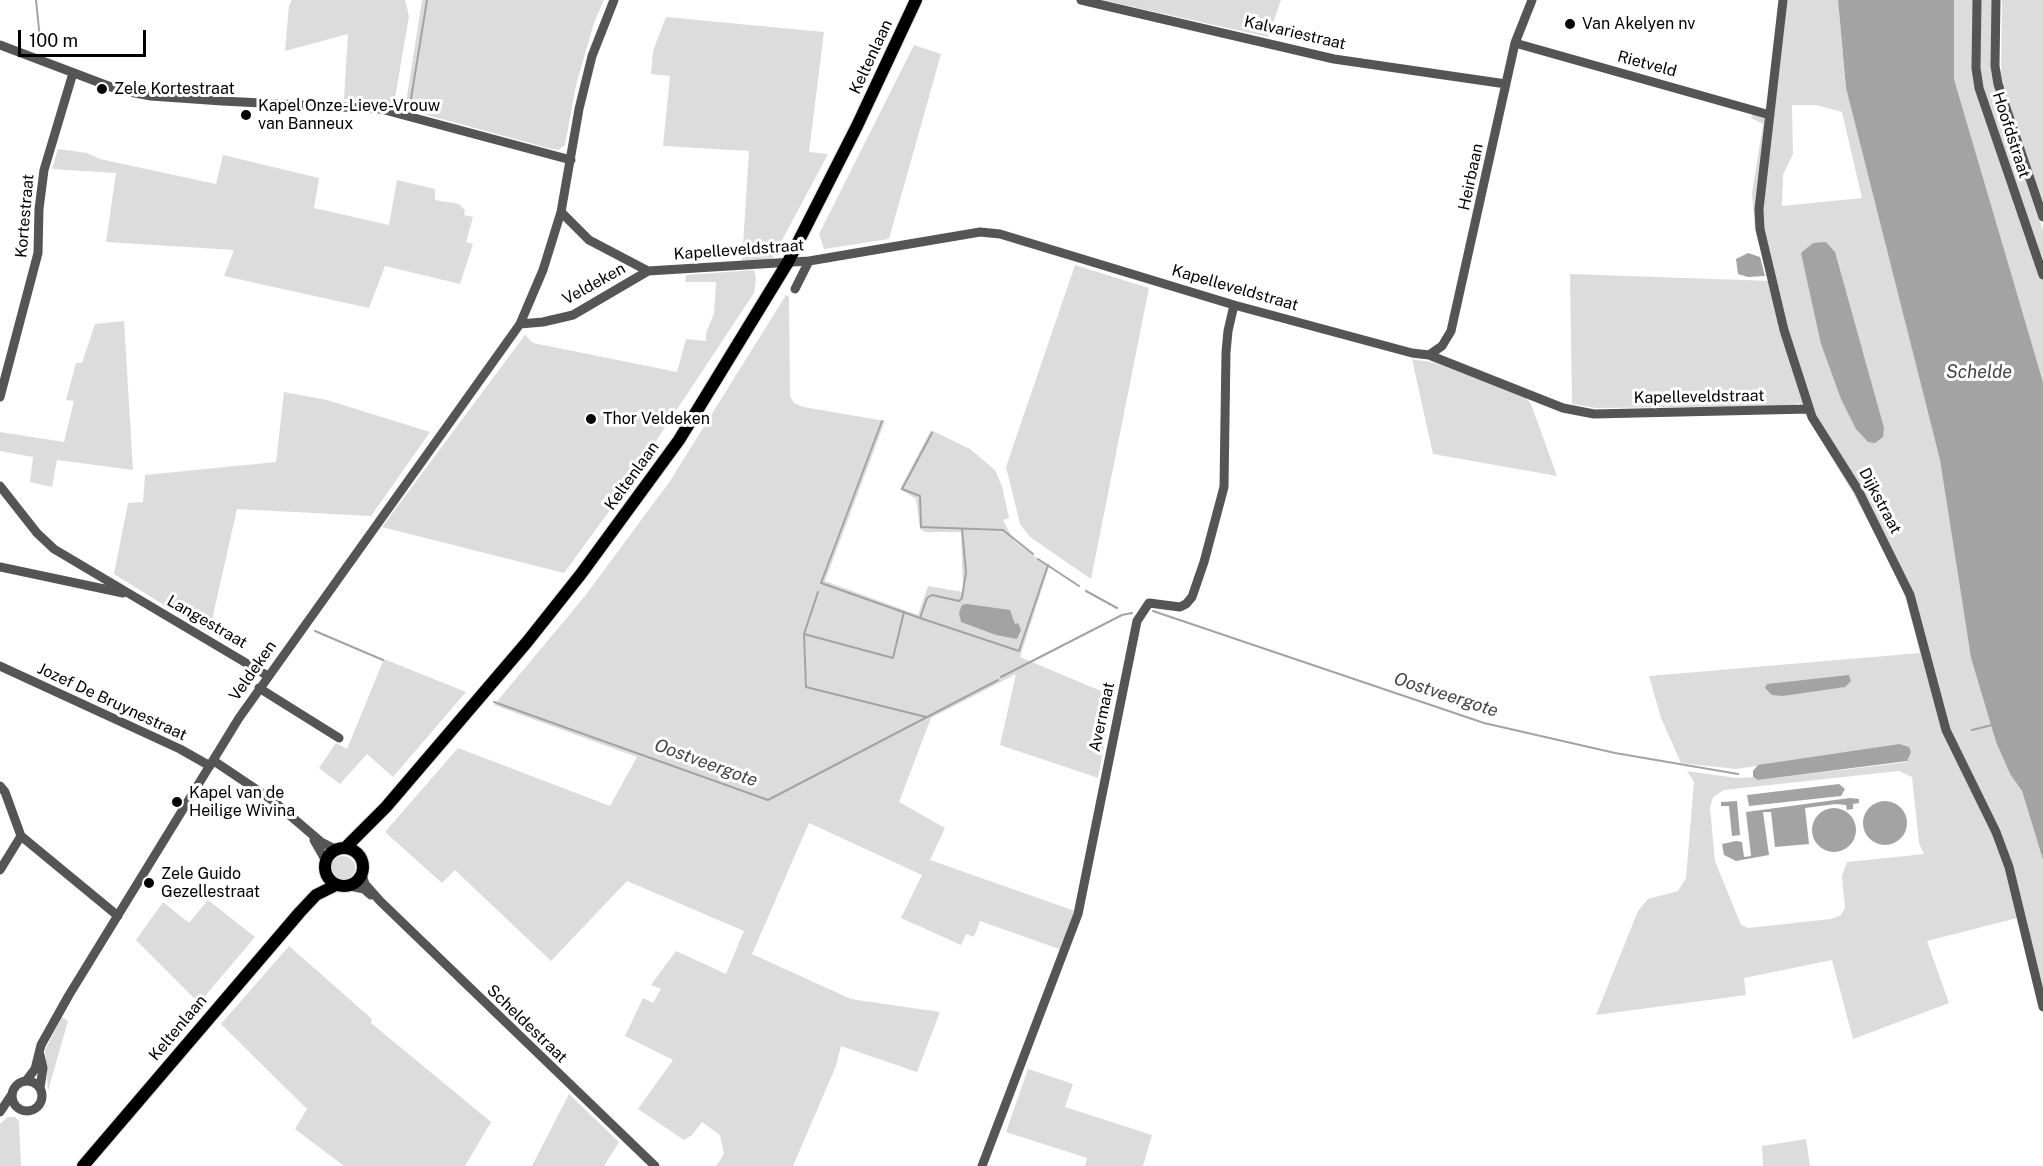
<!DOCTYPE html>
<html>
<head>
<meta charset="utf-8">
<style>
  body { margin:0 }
  #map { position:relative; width:2043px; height:1166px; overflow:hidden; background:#fff; font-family:"Public Sans",sans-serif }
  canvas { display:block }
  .scale { position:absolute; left:18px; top:30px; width:128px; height:27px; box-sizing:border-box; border:3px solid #000; border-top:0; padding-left:8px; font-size:18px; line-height:21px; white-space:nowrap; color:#000; -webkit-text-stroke:4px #fff; paint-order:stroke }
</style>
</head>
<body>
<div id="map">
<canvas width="2043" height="1166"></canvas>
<div class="scale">100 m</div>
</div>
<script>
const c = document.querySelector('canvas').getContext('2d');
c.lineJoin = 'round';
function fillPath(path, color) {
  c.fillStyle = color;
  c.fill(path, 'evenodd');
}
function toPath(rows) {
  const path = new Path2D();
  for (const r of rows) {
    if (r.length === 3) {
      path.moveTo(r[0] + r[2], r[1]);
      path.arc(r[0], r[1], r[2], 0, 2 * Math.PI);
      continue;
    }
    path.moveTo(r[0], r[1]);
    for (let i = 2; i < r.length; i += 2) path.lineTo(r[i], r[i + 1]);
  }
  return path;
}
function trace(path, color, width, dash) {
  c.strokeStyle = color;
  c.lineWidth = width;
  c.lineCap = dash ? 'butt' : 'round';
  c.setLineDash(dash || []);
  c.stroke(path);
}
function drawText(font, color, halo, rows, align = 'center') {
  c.font = font + ' "Public Sans",sans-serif';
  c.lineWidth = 6;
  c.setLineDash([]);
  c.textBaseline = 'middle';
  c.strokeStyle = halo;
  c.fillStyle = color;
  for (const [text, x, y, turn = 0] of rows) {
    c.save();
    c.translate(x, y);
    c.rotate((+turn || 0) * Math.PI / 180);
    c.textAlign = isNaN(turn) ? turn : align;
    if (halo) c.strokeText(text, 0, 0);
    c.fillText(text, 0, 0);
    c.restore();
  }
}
const green = toPath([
  [292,0,405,0,409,16,394,104,344,99,348,34,285,51,289,5],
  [422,0,604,0,594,23,576,85,565,145,558,150,548,148,405,109],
  [1102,0,1281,0,1268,37],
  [1785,0,1838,0,1846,88,1940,460,1971,658,1996,742,2010,774,2022,791,2043,860,2043,1007,2021,917,1927,941,1949,1003,1853,1039,1832,960,1744,978,1746,995,1596,1015,1638,911,1648,899,1678,891,1686,878,1694,782,1687,771,1736,778,1753,777,1758,780,1907,762,1899,744,1736,769,1681,763,1661,718,1649,676,1920,653,1906,599,1895,572,1853,493,1799,403,1789,406,1596,408,1572,404,1570,274,1772,281,1764,246,1759,246,1755,229,1752,193,1763,124,1751,118,1753,113,1764,117,1767,122],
  [1792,105,1816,105,1842,112,1862,198,1782,206,1783,175,1793,154],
  [1899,771,1912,777,1919,843,1924,854,1847,862,1842,876,1845,908,1841,915,1831,919,1748,928,1741,925,1715,861,1710,808,1713,797,1724,790],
  [1954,0,1992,0,1994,84,2043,230,2043,382,1954,79],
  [2002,0,2043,0,2043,205,2001,84],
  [666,17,824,32,809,152,828,154,772,259,742,261,749,151,663,146,670,76,651,74,653,51],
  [914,45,941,54,889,239,824,249,819,234],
  [58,149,87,153,100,159,216,184,223,155,319,178,314,208,389,225,397,180,435,189,435,200,459,204,465,210,464,215,473,217,466,242,473,244,460,284,385,266,369,308,224,276,234,250,106,242,116,173,52,169],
  [1075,265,1149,288,1091,579,1030,537,1020,524,1006,467],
  [754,270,756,279,754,293,613,506,564,573,382,527,525,335,533,343,677,372,686,339,706,341,706,333,714,314,716,282,685,282,686,275],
  [786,295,789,297,790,396,794,403,803,407,885,421,825,581,918,615,928,586,963,592,961,532,925,532,920,529,916,499,900,489,931,430,970,449,995,470,1002,486,1009,518,1003,520,1014,541,1049,567,1020,657,1113,696,1098,778,1000,745,1016,674,931,718,899,802,945,828,930,860,1075,911,1062,950,980,921,974,937,966,934,961,945,901,918,922,875,809,823,752,954,851,999,940,1012,917,1072,841,1046,836,1066,793,1166,716,1166,724,1154,720,1135,702,1122,692,1135,684,1140,638,1109,673,1060,625,1036,643,998,653,1003,661,989,651,985,676,951,726,974,744,931,627,881,551,961,455,870,442,883,385,832,458,748,610,806,637,757,494,705,585,596,670,481],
  [124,321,133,470,57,460,52,487,30,482,33,457,0,451,0,432,64,442,74,401,66,400,76,363,82,363,95,324],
  [1412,359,1435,363,1524,396,1531,404,1557,476,1433,454],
  [284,392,327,400,430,432,371,516,237,509,209,633,114,574,128,503,143,502,145,475,276,462],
  [384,659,466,692,393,777,367,754,340,784,319,768,336,743,347,749],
  [343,868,12],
  [208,900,255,937,199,1003,136,940,163,902,189,923],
  [289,946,372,1019,371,1023,491,1122,465,1166,344,1166,295,1129,307,1109,221,1024],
  [62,1017,68,1021,48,1091,45,1050],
  [1028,1069,1073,1084,1065,1107,1152,1135,1143,1166,1085,1166,1087,1158,1006,1132],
  [569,1094,619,1142,604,1166,532,1166],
  [8,1117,15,1117,19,1121,21,1166,0,1166,0,1124],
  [1806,1139,1810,1166,1763,1166,1762,1146]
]);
const water = toPath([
  [1838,0,1954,0,1954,79,2043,382,2043,860,2022,791,2010,774,1996,742,1971,658,1940,460,1846,88],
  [1826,242,1835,252,1884,428,1883,437,1875,443,1868,442,1856,429,1841,399,1821,344,1801,253,1813,243],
  [1748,253,1760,257,1765,276,1748,277,1738,274,1736,259],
  [967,604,1010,610,1015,624,1018,623,1021,630,1017,639,996,635,961,622,959,613,962,605],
  [1849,675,1851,681,1845,687,1783,696,1772,695,1765,688,1767,684],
  [1899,744,1909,747,1911,752,1907,761,1758,780,1753,777,1753,771,1758,765],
  [1839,784,1845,789,1841,796,1749,806,1747,795],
  [1850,798,1859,799,1859,803,1853,804,1853,809,1847,810,1846,805,1836,804,1805,808,1809,844,1775,847,1771,812,1763,812,1769,855,1736,861,1724,855,1722,844,1736,841,1742,842,1744,857,1751,856,1746,812],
  [1737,801,1740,835,1732,836,1729,806,1721,806,1721,802],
  [1885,823,22],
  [1834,830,22]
]);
const stream = toPath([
  [36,0,40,39],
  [410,105,427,0],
  [882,421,821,583,920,618],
  [932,433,902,489,920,496,921,527,1003,530,1033,554],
  [962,529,966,572,962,598,959,601,932,595,927,598,920,618,1019,651,1048,565],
  [1038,559,1079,586],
  [1086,591,1117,608],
  [818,592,804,634,893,658,904,612],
  [1153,611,1484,723,1615,753,1738,774],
  [315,631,383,660],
  [804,634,806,687,926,717],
  [1001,677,1122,615,1132,613],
  [494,702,768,800,998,680],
  [1972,730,1992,725]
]);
const minor = toPath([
  [1081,0,1334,59,1506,84],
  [1783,0,1759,209,1760,229,1784,330,1812,417,1858,490,1910,595,1946,730,1996,832,2009,867,2043,1007],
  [1977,0,1976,68,1979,88,2043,275],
  [1996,0,1995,66,1998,84,2043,217],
  [1515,43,1770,115],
  [0,45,119,90,151,96,222,101,381,109,571,160],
  [561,212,589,240,648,271],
  [795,289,809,261],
  [520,324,543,322,573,315,648,271,809,261,980,232,1000,234,1234,305,1412,353,1429,355,1563,408,1594,414,1809,409],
  [1429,355,1442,346,1451,331,1515,43,1532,0],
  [0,397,38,253,39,209,44,170,73,73],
  [0,486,37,533,54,549,268,676],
  [0,567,123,593],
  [0,666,180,749,210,766],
  [259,688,339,738],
  [214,761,272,800,321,842,337,850],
  [0,786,5,792,21,836,118,916],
  [314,840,326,861],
  [0,870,21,836],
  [362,875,365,884,380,901,655,1166],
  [350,886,364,889,371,895],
  [26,1081,35,1069,41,1045,69,995,239,718,520,324,543,270,561,212,579,109,592,56,614,0],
  [27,1096,15],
  [40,1088,43,1068,40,1055],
  [0,1112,12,1094],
  [982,1166,1078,914,1137,621,1149,603,1180,607,1186,604,1192,597,1204,562,1224,487,1226,352,1228,331,1234,305]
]);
const major = toPath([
  [344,867,19],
  [345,848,386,807,527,642,581,574,679,440,788,262,857,126,916,0],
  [83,1166,300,912,316,895,336,885]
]);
const markers = [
  [1570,24,6,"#000"],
  [102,89,6,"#000"],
  [246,115,6,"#000"],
  [591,419,6,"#000"],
  [177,802,6,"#000"],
  [149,883,6,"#000"]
];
const poiNames = [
  ["Van Akelyen nv",1582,24],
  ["Zele Kortestraat",114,89],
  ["Kapel Onze-Lieve-Vrouw",258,106],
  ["van Banneux",258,124],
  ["Thor Veldeken",603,419],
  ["Kapel van de",189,793],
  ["Heilige Wivina",189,811],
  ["Zele Guido",161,874],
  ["Gezellestraat",161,892]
];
const streetNames = [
  ["Kalvariestraat",1295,33,13],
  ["Keltenlaan",871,57,-65],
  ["Rietveld",1647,64,15],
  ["Hoofdstraat",2011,135,72],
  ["Heirbaan",1471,177,-78],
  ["Kortestraat",25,216,-85],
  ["Kapelleveldstraat",739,250,-4],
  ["Veldeken",594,284,-29],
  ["Kapelleveldstraat",1235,288,16],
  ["Kapelleveldstraat",1699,397,-1],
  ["Keltenlaan",632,476,-54],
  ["Dijkstraat",1880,501,62],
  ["Langestraat",207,622,30],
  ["Veldeken",253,671,-55],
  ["Jozef De Bruynestraat",112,702,25],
  ["Avermaat",1102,717,-78],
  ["Scheldestraat",527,1024,44],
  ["Keltenlaan",178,1028,-50]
];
const waterNames = [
  ["Schelde",1979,372],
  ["Oostveergote",1446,695,18],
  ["Oostveergote",706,763,20]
];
fillPath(green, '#dcdcdc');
fillPath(water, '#a3a3a3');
trace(stream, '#a3a3a3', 2);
trace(major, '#dbdbdb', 14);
trace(minor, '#555', 9);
trace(major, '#000', 12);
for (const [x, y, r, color] of markers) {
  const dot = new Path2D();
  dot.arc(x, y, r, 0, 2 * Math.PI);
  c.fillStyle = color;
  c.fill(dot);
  trace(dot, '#fff', 2);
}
drawText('16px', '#000', '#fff', poiNames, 'left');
drawText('16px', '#000', '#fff', streetNames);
drawText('italic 18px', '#444', '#fff', waterNames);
</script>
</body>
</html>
